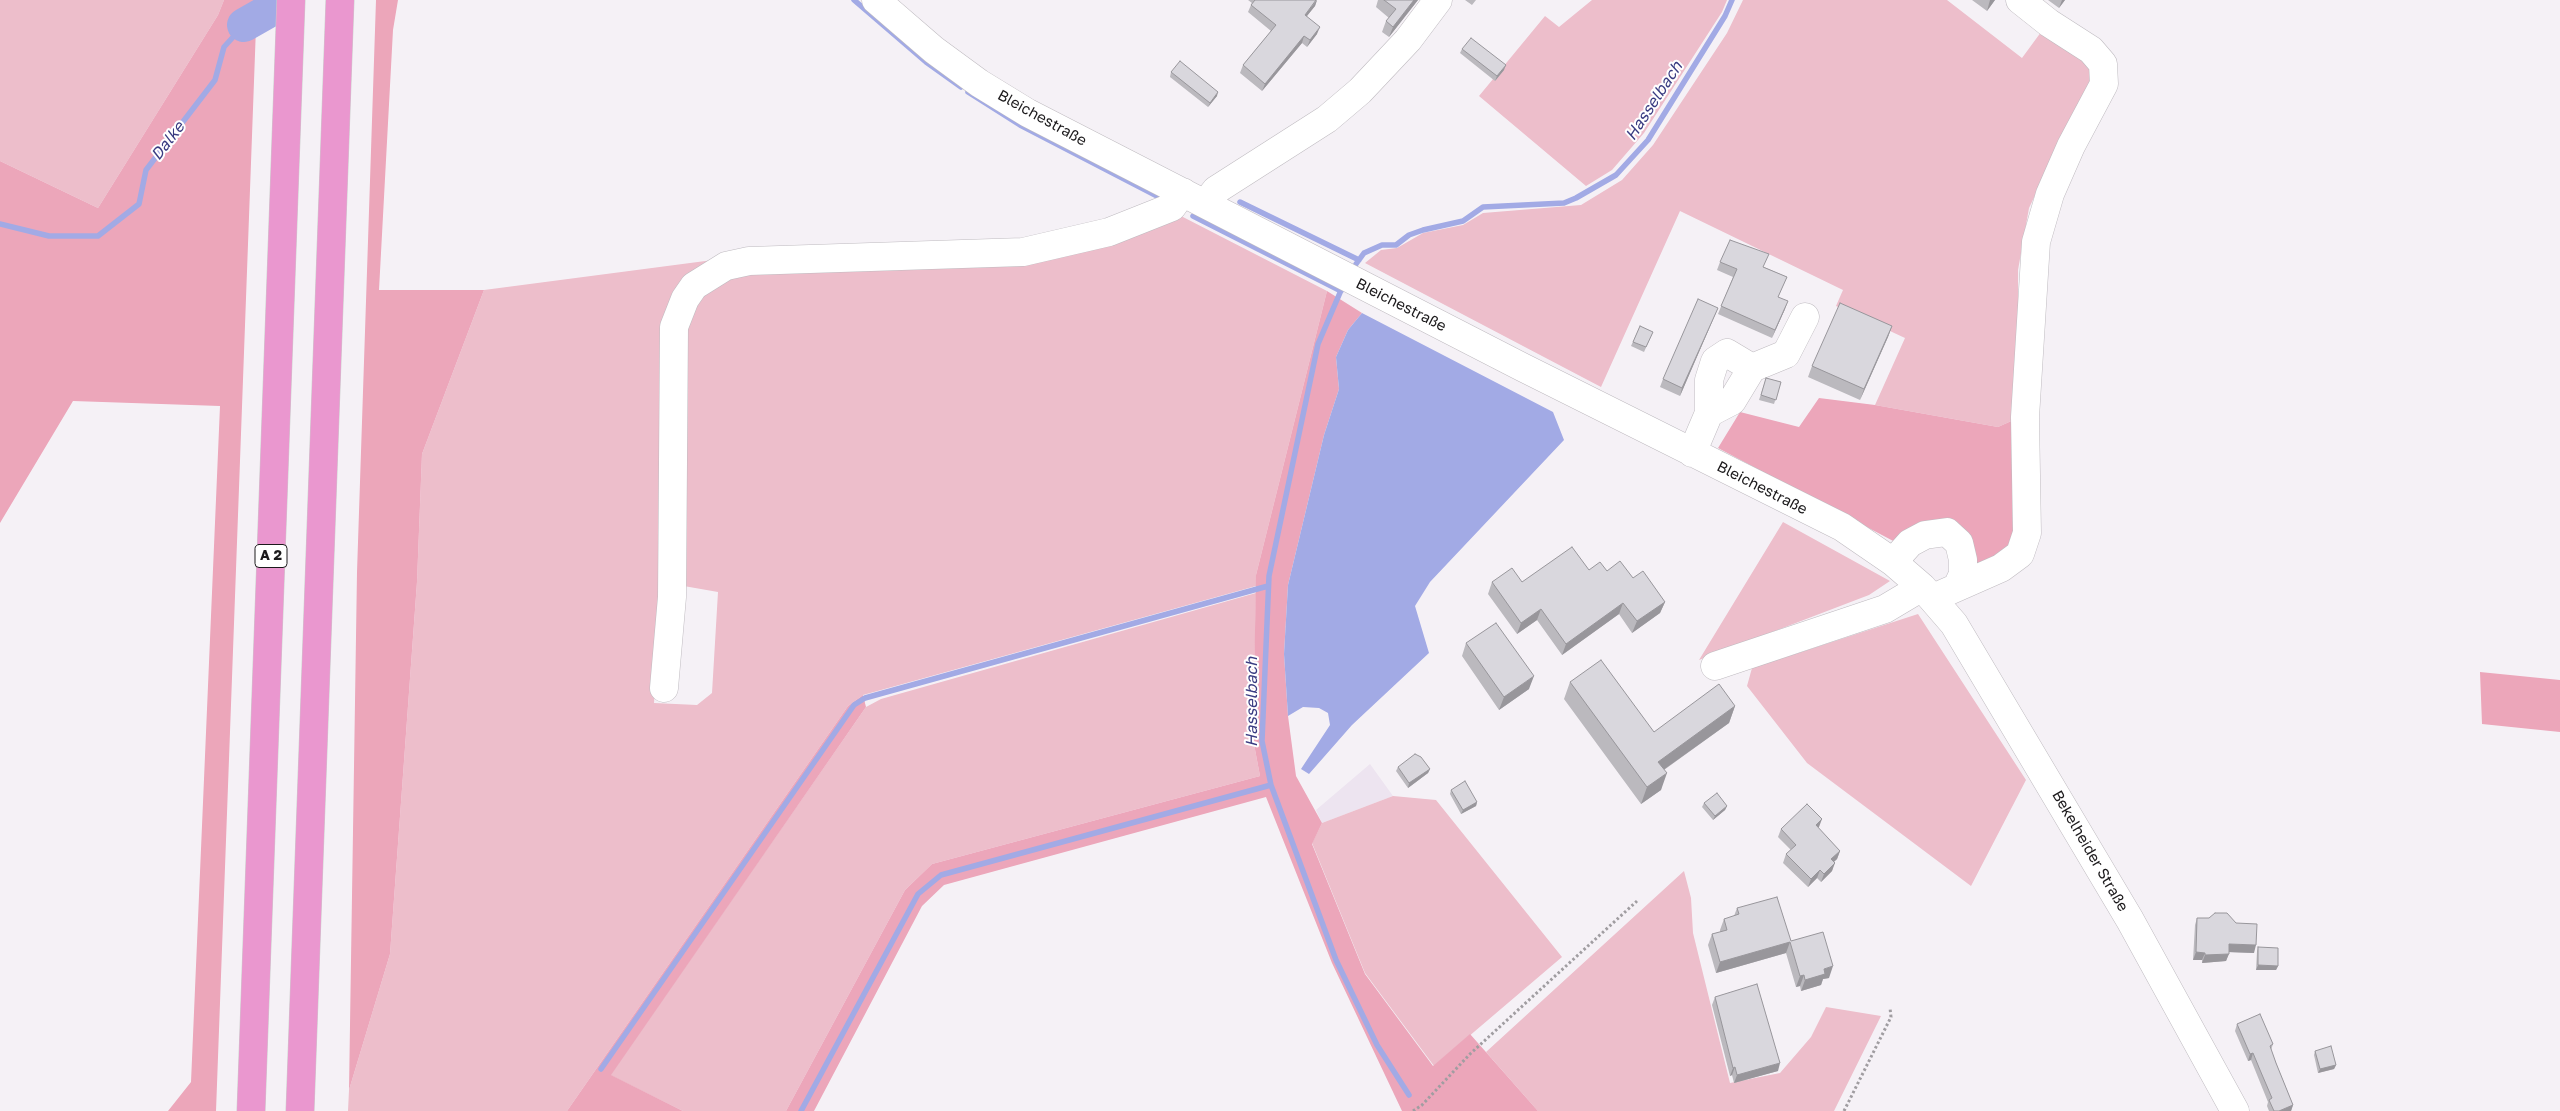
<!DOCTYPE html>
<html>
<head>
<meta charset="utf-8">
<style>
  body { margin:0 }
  canvas { display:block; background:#f5f1f6 }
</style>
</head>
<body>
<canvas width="2560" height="1111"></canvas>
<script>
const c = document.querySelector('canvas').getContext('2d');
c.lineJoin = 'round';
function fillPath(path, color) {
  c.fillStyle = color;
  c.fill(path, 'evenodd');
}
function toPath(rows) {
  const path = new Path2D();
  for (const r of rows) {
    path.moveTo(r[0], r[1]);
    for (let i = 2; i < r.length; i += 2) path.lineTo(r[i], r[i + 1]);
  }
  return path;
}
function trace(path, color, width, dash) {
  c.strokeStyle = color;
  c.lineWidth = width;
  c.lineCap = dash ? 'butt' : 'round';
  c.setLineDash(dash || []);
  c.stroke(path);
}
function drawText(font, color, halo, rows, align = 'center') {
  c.font = font + ' "Golos Text",sans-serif';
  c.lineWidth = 4;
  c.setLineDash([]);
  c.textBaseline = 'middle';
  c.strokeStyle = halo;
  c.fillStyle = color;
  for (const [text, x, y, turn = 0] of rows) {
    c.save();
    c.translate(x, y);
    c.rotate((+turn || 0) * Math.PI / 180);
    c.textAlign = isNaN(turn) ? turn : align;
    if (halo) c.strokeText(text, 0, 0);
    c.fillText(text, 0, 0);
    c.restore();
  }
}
const built = toPath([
  [1370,764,1393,796,1322,823,1316,810]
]);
const green = toPath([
  [0,0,224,0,218,15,98,208,0,161],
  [1592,0,1727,0,1722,12,1644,133,1612,170,1586,186,1479,96,1545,16,1559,27],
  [1743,0,1947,0,2022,58,2044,28,2087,55,2099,78,2071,120,2029,208,2018,270,2018,418,1998,427,1875,405,1905,338,1836,306,1843,290,1680,211,1601,387,1365,263,1381,250,1397,248,1423,233,1463,225,1483,213,1581,205,1622,180,1653,145,1727,33],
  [1181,216,1327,291,1256,575,1256,586,863,695,848,706,567,1111,348,1111,349,1090,390,954,417,582,422,454,484,290,713,260,686,282,676,297,667,331,662,592,654,703,697,705,712,693,718,592,678,585,681,329,692,300,708,286,730,274,751,268,1026,257,1116,239],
  [1783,522,1890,581,1869,595,1699,660],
  [1256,593,1253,739,1260,776,932,864,905,890,786,1111,683,1111,610,1075,866,707,881,699],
  [1918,614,2026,780,1971,886,1807,763,1747,686,1752,668],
  [1393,796,1436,800,1562,957,1434,1066,1365,973,1312,843,1322,823],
  [1684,871,1691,898,1693,933,1730,1083,1780,1073,1811,1037,1826,1007,1881,1016,1834,1111,1538,1111,1486,1052]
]);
const forest = toPath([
  [224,0,257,0,216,1111,168,1111,191,1082,220,406,73,401,0,523,0,161,98,208,218,15],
  [376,0,398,0,393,30,379,290,484,290,422,454,417,582,390,954,349,1090,357,572],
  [1327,291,1362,313,1348,330,1336,357,1339,389,1324,435,1288,585,1284,654,1288,716,1296,776,1322,823,1312,844,1365,974,1433,1066,1470,1034,1538,1111,1402,1111,1332,963,1266,797,944,885,922,906,814,1111,786,1111,905,890,932,864,1260,776,1253,739,1256,575],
  [1819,398,1875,405,1998,427,2018,418,2015,550,1968,578,1965,540,1897,543,1718,448,1740,412,1799,427],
  [2480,672,2560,680,2560,732,2482,724],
  [863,695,866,707,611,1075,683,1111,567,1111,848,706]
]);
const water = toPath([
  [1362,313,1553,412,1564,440,1430,582,1415,606,1429,653,1352,725,1309,774,1301,769,1330,725,1328,713,1319,708,1303,707,1288,716,1284,654,1288,585,1324,435,1339,389,1336,357,1348,330]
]);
const stream = toPath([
  [854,0,926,62,961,87],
  [968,92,1020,125,1157,196],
  [1240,202,1359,260],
  [1193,216,1341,291],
  [0,224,49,236,98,236,139,204,146,170,215,80,224,47,244,25],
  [1356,264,1364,253,1382,245,1396,245,1409,235,1423,230,1463,221,1483,207,1564,203,1576,198,1616,175,1648,140,1725,16,1732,0],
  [1342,288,1318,344,1269,576,1262,741,1271,785,1336,960,1377,1045,1409,1095],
  [601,1069,854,705,865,698,1268,586],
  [801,1111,918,894,941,875,1271,785]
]);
const river = toPath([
  [244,25,288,0]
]);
const path = toPath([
  [1413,1111,1422,1105,1470,1054,1637,901],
  [1844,1111,1891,1017,1890,1008]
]);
const minor = toPath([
  [876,0,934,50,979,83,1028,113,1522,367,1842,527,1893,562,1922,587,1954,624,2130,920,2235,1111],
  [1205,204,1216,190,1327,119,1360,91,1408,40,1438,0],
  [1709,413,1709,380,1715,361,1727,353,1752,368],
  [1692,453,1709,413,1732,401,1752,368,1786,354,1805,317],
  [1893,562,1910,543,1925,535,1947,532,1959,543,1963,560,1963,574,1957,587],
  [1933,598,2001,568,2020,554,2027,533,2025,417,2036,242,2050,194,2071,146,2104,84,2103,64,2091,50,2049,23,2020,0],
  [1715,666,1885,609,1922,587],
  [664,688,672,597,674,327,685,299,694,286,726,266,749,261,1023,252,1109,232,1172,207,1183,192]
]);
const highway = toPath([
  [251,1111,291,0],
  [300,1111,340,0]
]);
const wall = toPath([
  [1248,0,1317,0,1315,6,1307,16,1317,34,1307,47,1302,43,1262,91,1240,73,1243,65,1271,31,1248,12,1251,5,1252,3],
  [1378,0,1418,0,1389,37,1382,32,1386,21,1389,18,1376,7],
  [1465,0,1476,0,1472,5],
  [1972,0,1995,0,1987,11],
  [2048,0,2065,0,2059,8],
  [1462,49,1504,70,1495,81,1460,53],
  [1171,72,1217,96,1208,107,1170,77],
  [1720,262,1764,267,1787,277,1778,297,1785,309,1772,338,1718,314,1733,277,1717,270],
  [1718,308,1680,396,1660,387,1663,379],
  [1640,326,1653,332,1644,352,1631,346],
  [1892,326,1888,337,1860,400,1808,377,1812,366],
  [1766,378,1781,382,1774,404,1759,400],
  [1589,570,1607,571,1633,578,1665,602,1660,613,1632,633,1619,614,1562,655,1537,620,1517,634,1488,594,1492,582,1522,582],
  [1466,643,1529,689,1499,710,1462,656],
  [1570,682,1654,732,1735,706,1729,723,1664,770,1661,790,1641,804,1564,699],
  [1398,767,1430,769,1428,773,1408,788,1396,771],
  [1451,790,1477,802,1476,806,1461,814,1450,794],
  [1704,803,1727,806,1725,810,1713,820,1702,807],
  [1818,828,1840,851,1837,859,1834,862,1832,871,1821,882,1817,878,1808,887,1783,863,1786,854,1791,850,1778,837,1781,829],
  [1737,908,1791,941,1829,978,1823,979,1821,985,1801,991,1800,986,1796,987,1786,953,1716,973,1708,945,1712,934,1720,932,1720,930,1724,919,1734,916],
  [2197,918,2254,953,2229,952,2226,961,2202,963,2202,960,2193,960,2195,925],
  [2258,947,2278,966,2276,970,2256,970,2257,951],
  [1715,997,1778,1071,1734,1083,1732,1075,1730,1076,1712,1005],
  [2237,1024,2273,1044,2271,1050,2276,1063,2293,1105,2291,1111,2269,1111,2267,1106,2268,1102,2251,1060,2248,1061,2235,1031],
  [2315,1051,2336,1065,2334,1069,2318,1073,2314,1055]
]);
const shadedWall = toPath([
  [1317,0,1315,6,1302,22,1305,15],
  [1414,0,1418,0,1389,37,1393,27],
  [1990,0,1995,0,1987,11],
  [2062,0,2065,0,2059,8],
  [1320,27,1317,34,1307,47,1310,40],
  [1304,36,1302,43,1262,91,1265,84],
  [1506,65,1504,70,1495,81,1497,76],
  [1218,92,1217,96,1208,107,1210,103],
  [1788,301,1785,309,1772,338,1775,330],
  [1718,308,1715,315,1680,396,1682,388],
  [1892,326,1888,337,1860,400,1864,389],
  [1665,602,1660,613,1632,633,1637,621],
  [1623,603,1619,614,1562,655,1566,644],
  [1541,609,1537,620,1517,634,1521,623],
  [1534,676,1529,689,1499,710,1504,697],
  [1735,706,1729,723,1652,778,1658,762],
  [1430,769,1428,773,1408,788,1409,783],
  [1667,773,1661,790,1641,804,1647,787],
  [1477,802,1476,806,1461,814,1463,810],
  [1727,806,1725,810,1713,820,1715,816],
  [1822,819,1819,827,1813,833,1816,825],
  [1840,851,1837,859,1828,867,1831,859],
  [1835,863,1832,871,1821,882,1824,874],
  [1820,870,1817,878,1808,887,1811,879],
  [1790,942,1786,953,1716,973,1720,962],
  [2229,944,2256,945,2254,953,2227,952],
  [2196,952,2205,953,2202,960,2193,960],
  [2229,954,2226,961,2202,963,2205,955],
  [2258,965,2278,966,2276,970,2256,970],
  [1833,966,1829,978,1823,979,1821,985,1801,991,1805,980,1824,969],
  [1804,975,1800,986,1796,987,1800,976],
  [2253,1053,2251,1060,2248,1061,2250,1054],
  [1780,1063,1778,1071,1734,1083,1737,1075],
  [2336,1065,2334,1069,2318,1073,2320,1069],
  [1735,1067,1732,1075,1730,1076,1733,1068],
  [2293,1105,2291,1111,2279,1111]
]);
const building = toPath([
  [1255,0,1316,0,1305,15,1320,27,1310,40,1304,36,1265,84,1243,65,1276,25,1251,5,1255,0],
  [1384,0,1414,0,1393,27,1386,21,1396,9,1384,0],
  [1471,38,1506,65,1497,76,1462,49,1471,38],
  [1180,61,1218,92,1210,103,1171,72,1180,61],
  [1730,240,1769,254,1763,267,1787,277,1778,297,1788,301,1775,330,1721,306,1737,269,1720,262,1730,240],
  [1698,299,1718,308,1682,388,1663,379,1698,299],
  [1840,303,1892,326,1864,389,1812,366,1840,303],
  [1640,326,1653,332,1646,347,1633,342,1640,326],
  [1766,378,1781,382,1776,400,1761,395,1766,378],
  [1572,547,1589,570,1600,562,1607,571,1620,561,1633,578,1643,571,1665,602,1637,621,1623,603,1566,644,1541,609,1521,623,1492,582,1512,568,1522,582,1572,547],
  [1496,623,1534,676,1504,697,1466,643,1496,623],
  [1601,660,1654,732,1719,684,1735,706,1658,762,1667,773,1647,787,1570,682,1601,660],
  [1415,754,1421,757,1430,769,1409,783,1398,767,1415,754],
  [1465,781,1477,802,1463,810,1451,790,1465,781],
  [1717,793,1727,806,1715,816,1704,803,1717,793],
  [1807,804,1822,819,1816,825,1840,851,1831,859,1835,863,1824,874,1820,870,1811,879,1786,854,1796,845,1781,829,1807,804],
  [1777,897,1791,941,1823,932,1833,966,1824,969,1825,974,1805,980,1804,975,1800,976,1790,942,1720,962,1712,934,1727,930,1724,919,1739,914,1737,908,1777,897],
  [2215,913,2227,913,2236,923,2257,924,2256,945,2229,944,2229,954,2205,955,2205,953,2196,952,2197,918,2209,918,2215,913],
  [2258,947,2278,948,2278,966,2258,965,2258,947],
  [1757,984,1780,1063,1737,1075,1735,1067,1733,1068,1715,997,1757,984],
  [2260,1014,2273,1044,2270,1046,2276,1063,2293,1105,2279,1111,2274,1111,2269,1100,2272,1098,2260,1070,2253,1053,2250,1054,2237,1024,2260,1014],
  [2331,1046,2336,1065,2320,1069,2315,1051,2331,1046]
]);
const shields = [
  [271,556,32]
];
const shieldNames = [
  ["A 2",271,556]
];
const streetNames = [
  ["Bleichestraße",1042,118,29],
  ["Bleichestraße",1401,305,27],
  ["Bleichestraße",1762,488,27],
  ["Bekelheider Straße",2090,851,60]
];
const waterNames = [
  ["Hasselbach",1654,101,-57],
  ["Dalke",168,141,-52],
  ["Hasselbach",1252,702,-90]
];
fillPath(built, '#ede4f0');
fillPath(green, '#edbecb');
fillPath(forest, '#eca6ba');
fillPath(water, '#a2aae5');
trace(stream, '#a2aae5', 5.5);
trace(river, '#a2aae5', 34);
trace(minor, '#bfbbc0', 29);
trace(highway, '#cdcdcd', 29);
trace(path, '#a09da1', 3, [2.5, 2.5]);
trace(minor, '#fff', 28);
trace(highway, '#ea97cf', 28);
fillPath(wall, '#bbb9be');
fillPath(shadedWall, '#98969b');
fillPath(building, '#d9d7dd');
trace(building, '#98969b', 1);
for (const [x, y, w] of shields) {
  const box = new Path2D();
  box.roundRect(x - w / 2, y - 11.5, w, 23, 4);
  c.fillStyle = '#fff';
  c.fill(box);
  trace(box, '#1c1a1c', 1);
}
drawText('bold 14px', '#1c1a1c', null, shieldNames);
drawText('15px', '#1c1a1c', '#fff', streetNames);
drawText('italic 16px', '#3a3c82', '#fff', waterNames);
</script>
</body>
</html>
